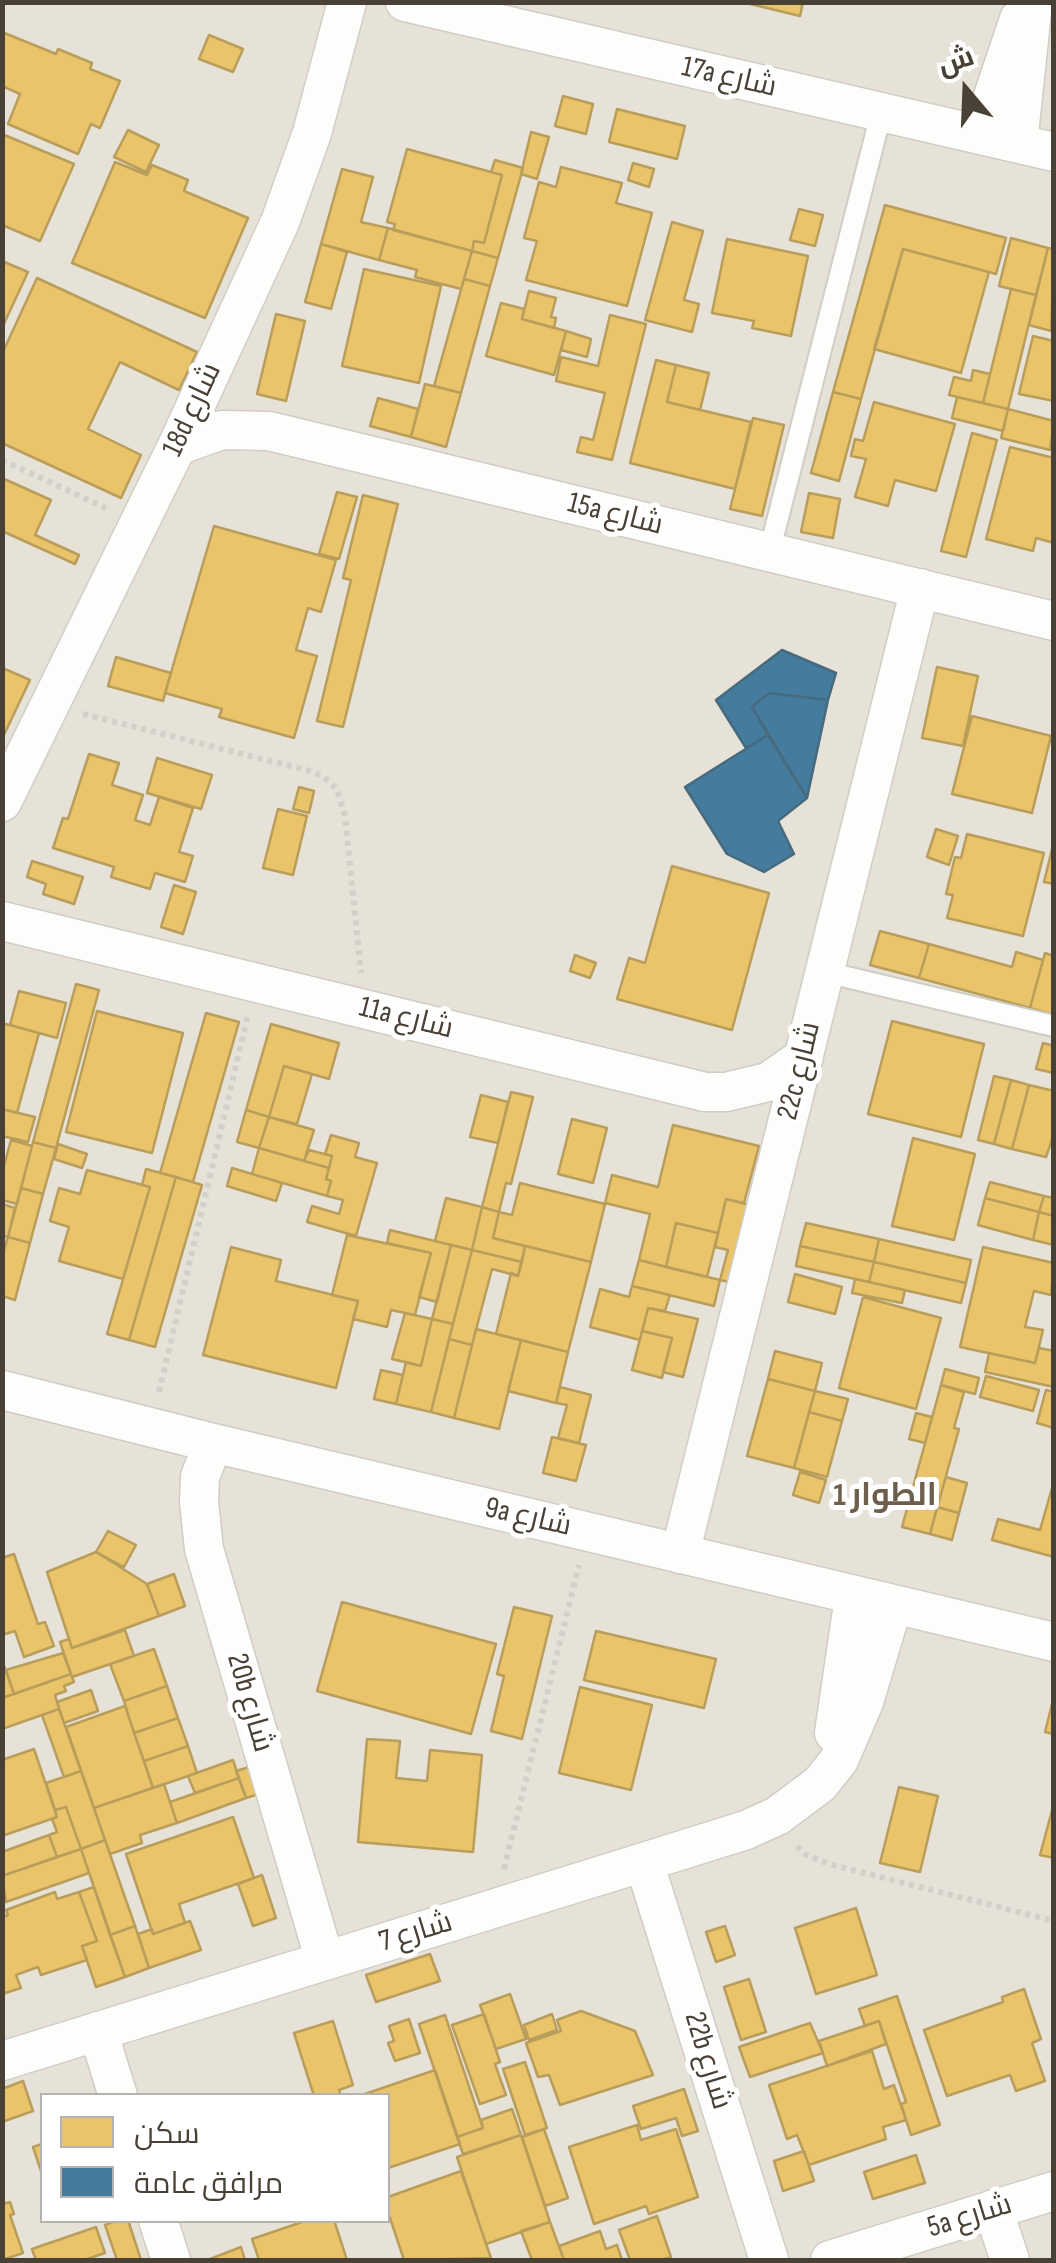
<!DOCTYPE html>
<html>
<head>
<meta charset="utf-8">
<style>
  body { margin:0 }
  #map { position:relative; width:1056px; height:2263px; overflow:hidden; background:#f2f0ea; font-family:"Sofia Sans Condensed",Cairo,sans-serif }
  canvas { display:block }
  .frame { position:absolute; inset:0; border:5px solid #494135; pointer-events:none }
  .legend { position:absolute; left:40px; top:2093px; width:350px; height:130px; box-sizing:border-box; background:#fff; border:2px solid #b6b3ae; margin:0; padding:12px 18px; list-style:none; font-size:30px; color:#494135 }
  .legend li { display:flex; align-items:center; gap:20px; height:50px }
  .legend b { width:50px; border:2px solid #b6b3ae }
  .north { position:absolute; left:916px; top:40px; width:100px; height:100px; -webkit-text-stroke:8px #fff; paint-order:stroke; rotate:341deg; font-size:28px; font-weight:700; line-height:40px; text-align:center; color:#494135 }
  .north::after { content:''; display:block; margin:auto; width:35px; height:45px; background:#494135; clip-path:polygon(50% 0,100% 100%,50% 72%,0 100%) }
</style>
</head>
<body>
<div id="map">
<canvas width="1056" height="2263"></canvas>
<div class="frame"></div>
<ul class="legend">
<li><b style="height:28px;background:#e9c46a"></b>سكن</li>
<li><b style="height:28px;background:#457b9d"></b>مرافق عامة</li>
</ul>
<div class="north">ش</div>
</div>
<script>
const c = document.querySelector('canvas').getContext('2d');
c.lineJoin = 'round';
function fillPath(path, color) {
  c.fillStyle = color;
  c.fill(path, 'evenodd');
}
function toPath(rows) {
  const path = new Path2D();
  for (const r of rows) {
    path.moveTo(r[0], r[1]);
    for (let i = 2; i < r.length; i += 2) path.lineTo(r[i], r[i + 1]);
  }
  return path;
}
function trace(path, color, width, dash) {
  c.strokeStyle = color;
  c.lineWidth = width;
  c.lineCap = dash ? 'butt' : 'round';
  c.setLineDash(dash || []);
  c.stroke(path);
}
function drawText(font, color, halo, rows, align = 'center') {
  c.font = font + ' "Sofia Sans Condensed",Cairo,sans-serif';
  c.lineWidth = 10;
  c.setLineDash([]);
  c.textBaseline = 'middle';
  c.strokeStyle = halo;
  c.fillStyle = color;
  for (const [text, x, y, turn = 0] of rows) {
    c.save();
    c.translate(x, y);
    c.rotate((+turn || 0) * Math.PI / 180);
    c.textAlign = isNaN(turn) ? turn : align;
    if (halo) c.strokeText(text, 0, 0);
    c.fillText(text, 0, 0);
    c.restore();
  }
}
const residential = toPath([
  [3,3,1053,3,1053,2260,3,2260],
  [42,2096,388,2096,388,2220,42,2220]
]);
const homes = toPath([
  [742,2,803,2,800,16,742,2],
  [2,32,56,54,58,49,92,63,90,69,120,81,100,128,91,124,78,154,8,124,20,94,2,86,2,32],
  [209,35,243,49,233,72,199,59,209,35],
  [563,96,593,104,586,134,555,126,563,96],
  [617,109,685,126,677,159,609,142,617,109],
  [128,130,159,145,146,172,114,157,128,130],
  [531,132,549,137,537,179,521,174,531,132],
  [2,134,74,164,40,241,2,225,2,134],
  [407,149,502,175,484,243,474,241,472,251,393,230,395,224,387,222,407,149],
  [495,160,523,168,498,258,472,251,474,241,484,243,502,175,491,172,495,160],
  [115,162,147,175,152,165,188,180,184,191,248,218,205,318,72,263,115,162],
  [633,163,654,169,649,187,628,180,633,163],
  [561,167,622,183,616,203,652,213,627,306,526,280,537,241,524,238,539,182,556,187,561,167],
  [342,169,373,177,361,222,388,228,379,260,321,244,342,169],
  [885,205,1006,238,996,274,903,249,861,399,833,392,885,205],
  [799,209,823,215,815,246,790,240,799,209],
  [672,222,703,231,684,300,699,304,692,332,645,320,672,222],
  [388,228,472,251,461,289,415,277,417,270,379,260,388,228],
  [1011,238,1048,248,1036,295,999,286,1011,238],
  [727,239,808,256,791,336,752,328,754,321,712,313,727,239],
  [321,244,347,252,331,309,305,302,321,244],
  [1048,248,1054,249,1051,331,1029,325,1048,248],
  [903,249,989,272,961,373,874,349,903,249],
  [472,251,498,258,490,286,464,279,472,251],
  [2,261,28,272,2,328,2,261],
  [364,269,441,286,419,383,342,366,364,269],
  [37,278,197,352,179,390,120,362,88,429,141,455,121,498,2,443,2,354,37,278],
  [464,279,490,286,461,393,434,386,464,279],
  [1011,289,1036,295,1008,409,983,403,1011,289],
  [529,291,556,298,551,317,556,318,554,328,522,319,529,291],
  [501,303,524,309,522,319,566,331,554,375,486,356,501,303],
  [276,314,305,321,286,401,257,394,276,314],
  [610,315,646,324,612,460,577,452,581,437,593,440,605,393,556,381,561,357,598,366,610,315],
  [566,331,591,339,587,357,561,350,566,331],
  [1033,336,1054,341,1054,401,1019,394,1033,336],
  [656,360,676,365,667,402,751,422,735,489,630,463,656,360],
  [676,365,709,373,700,410,667,402,676,365],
  [973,370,990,374,983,403,949,395,954,377,971,381,973,370],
  [425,384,461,393,446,447,411,437,425,384],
  [833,392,861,399,839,481,811,473,833,392],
  [957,397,1008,409,1003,431,952,418,957,397],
  [378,398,418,409,411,437,370,426,378,398],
  [874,402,955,424,936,491,895,480,888,506,855,497,866,459,851,456,855,439,863,441,874,402],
  [1008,409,1054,421,1050,450,1001,438,1008,409],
  [753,418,784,425,762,516,730,509,753,418],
  [972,433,997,440,966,557,941,551,972,433],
  [1010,447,1054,458,1054,543,1036,538,1033,551,986,539,1010,447],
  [2,478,51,500,35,535,79,555,75,564,2,531,2,478],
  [337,492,357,497,339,559,319,554,337,492],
  [809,493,840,499,833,538,801,532,809,493],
  [363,495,398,504,343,727,317,721,351,580,343,578,363,495],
  [214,526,336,560,321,612,308,608,296,650,317,656,294,738,219,717,222,709,165,693,214,526],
  [116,657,171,673,163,701,108,686,116,657],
  [937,667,978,676,963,746,922,738,937,667],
  [5,669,30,680,2,739,2,674,5,669],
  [972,716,1051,736,1032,813,952,794,972,716],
  [89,754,119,763,112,785,143,795,135,820,150,825,159,797,193,808,179,852,193,856,185,882,155,873,150,889,111,877,114,867,53,848,63,818,68,819,89,754],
  [157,758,212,775,201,809,147,793,157,758],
  [299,787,314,791,309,813,293,809,299,787],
  [278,809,307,816,293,875,263,868,278,809],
  [936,829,958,836,949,865,927,857,936,829],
  [967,834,1044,853,1023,936,947,918,953,895,946,894,955,857,961,858,967,834],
  [1054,841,1054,884,1044,882,1054,841],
  [32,861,83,877,74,904,43,894,46,884,27,877,32,861],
  [672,866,769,893,732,1030,617,999,629,958,645,963,672,866],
  [174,885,196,892,183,934,161,927,174,885],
  [880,931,929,944,919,978,870,965,880,931],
  [929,944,1012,967,1016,952,1043,960,1030,1008,919,978,929,944],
  [1045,953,1054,956,1054,1015,1030,1008,1045,953],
  [575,955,596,963,590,978,570,971,575,955],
  [76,984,99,990,56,1148,33,1142,76,984],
  [19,991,66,1003,57,1038,10,1025,19,991],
  [97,1011,183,1033,152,1153,66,1132,97,1011],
  [206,1013,239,1022,193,1182,160,1173,206,1013],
  [892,1021,984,1044,961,1137,868,1114,892,1021],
  [2,1023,39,1033,17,1113,2,1109,2,1023],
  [271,1024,339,1043,329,1079,284,1066,269,1117,246,1110,271,1024],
  [1043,1043,1054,1046,1054,1073,1036,1069,1043,1043],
  [284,1066,312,1074,297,1124,269,1117,284,1066],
  [994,1076,1011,1080,994,1144,978,1140,994,1076],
  [1011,1080,1029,1085,1012,1149,994,1144,1011,1080],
  [1029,1085,1054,1091,1054,1134,1046,1157,1012,1149,1029,1085],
  [511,1092,533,1097,511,1184,506,1183,499,1212,482,1207,511,1092],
  [481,1095,508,1102,498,1143,470,1137,481,1095],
  [2,1109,35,1117,28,1142,2,1136,2,1109],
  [246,1110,269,1117,259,1148,237,1142,246,1110],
  [269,1117,314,1130,304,1161,259,1148,269,1117],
  [572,1119,607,1128,593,1183,558,1174,572,1119],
  [673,1125,759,1146,744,1203,726,1199,718,1233,676,1223,666,1267,639,1260,650,1214,605,1203,612,1175,658,1187,673,1125],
  [331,1135,359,1143,355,1157,377,1163,356,1236,307,1222,312,1206,339,1214,343,1200,327,1196,331,1181,326,1179,332,1156,325,1154,331,1135],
  [913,1138,975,1154,954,1240,892,1226,913,1138],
  [11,1140,32,1146,17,1204,2,1200,2,1173,11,1140],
  [33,1142,56,1148,43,1194,21,1188,33,1142],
  [58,1144,87,1154,82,1168,54,1159,58,1144],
  [259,1148,329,1168,326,1179,331,1181,327,1196,252,1174,259,1148],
  [309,1150,332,1156,329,1168,304,1161,309,1150],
  [232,1168,282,1183,276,1201,227,1186,232,1168],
  [146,1169,176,1177,129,1340,107,1334,150,1187,142,1185,146,1169],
  [87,1170,150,1187,123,1279,59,1261,69,1227,50,1221,59,1188,80,1194,87,1170],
  [176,1177,202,1185,155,1347,129,1340,176,1177],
  [990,1182,1044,1196,1039,1212,985,1198,990,1182],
  [520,1183,605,1204,591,1262,493,1238,499,1212,512,1215,520,1183],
  [21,1188,43,1194,30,1243,8,1237,21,1188],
  [1044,1196,1054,1198,1054,1216,1039,1212,1044,1196],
  [446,1198,482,1207,472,1250,435,1241,446,1198],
  [985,1198,1039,1212,1033,1240,978,1225,985,1198],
  [726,1199,758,1207,738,1284,720,1280,728,1250,715,1247,726,1199],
  [2,1204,15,1208,8,1237,2,1236,2,1204],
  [482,1207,499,1212,493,1238,525,1246,522,1262,472,1250,482,1207],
  [1039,1212,1054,1216,1054,1245,1033,1240,1039,1212],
  [676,1223,718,1233,707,1277,666,1267,676,1223],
  [806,1223,879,1239,874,1262,800,1246,806,1223],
  [390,1230,451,1245,437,1302,419,1297,431,1253,387,1243,390,1230],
  [347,1235,431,1253,415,1315,391,1310,387,1327,353,1319,358,1301,332,1295,347,1235],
  [8,1237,30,1243,15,1300,2,1296,2,1256,8,1237],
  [879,1239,971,1260,966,1283,874,1262,879,1239],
  [451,1245,472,1250,453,1324,432,1319,451,1245],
  [525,1246,591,1262,568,1352,496,1334,511,1273,518,1276,525,1246],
  [800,1246,874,1262,869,1282,796,1266,800,1246],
  [231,1247,281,1260,276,1281,358,1301,336,1388,203,1355,231,1247],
  [983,1247,1054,1263,1051,1295,1034,1291,1025,1327,1043,1330,1035,1363,960,1347,983,1247],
  [472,1250,522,1262,518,1276,492,1269,472,1345,449,1339,472,1250],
  [639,1260,720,1280,714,1306,632,1286,639,1260],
  [874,1262,966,1283,961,1303,869,1282,874,1262],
  [795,1274,842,1287,835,1314,788,1302,795,1274],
  [855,1279,905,1290,902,1303,852,1293,855,1279],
  [632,1286,670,1295,665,1311,648,1308,640,1340,590,1327,600,1289,629,1297,632,1286],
  [863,1297,941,1318,916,1409,839,1388,863,1297],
  [648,1308,698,1319,683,1377,663,1372,672,1338,642,1331,648,1308],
  [405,1313,432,1319,421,1366,392,1359,405,1313],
  [432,1319,453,1324,431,1412,396,1404,406,1362,421,1366,432,1319],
  [476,1329,521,1340,499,1429,454,1418,476,1329],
  [642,1331,672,1338,662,1378,632,1370,642,1331],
  [449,1339,472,1345,454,1418,431,1412,449,1339],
  [521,1340,568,1352,556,1403,508,1391,521,1340],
  [1039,1348,1054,1351,1054,1387,985,1372,989,1353,1035,1363,1039,1348],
  [775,1351,822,1363,815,1391,768,1379,775,1351],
  [945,1369,979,1378,975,1394,941,1385,945,1369],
  [381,1370,403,1375,396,1404,374,1399,381,1370],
  [986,1376,1039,1390,1033,1411,980,1397,986,1376],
  [768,1379,815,1391,794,1468,747,1456,768,1379],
  [941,1385,964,1392,954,1428,959,1429,930,1534,902,1527,941,1385],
  [560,1387,591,1395,579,1443,558,1438,567,1405,556,1403,560,1387],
  [1046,1390,1054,1392,1054,1428,1037,1423,1046,1390],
  [815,1391,848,1399,842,1421,809,1412,815,1391],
  [809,1412,842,1421,827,1477,794,1468,809,1412],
  [916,1413,932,1417,925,1443,909,1439,916,1413],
  [552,1437,586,1445,576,1481,543,1473,552,1437],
  [800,1472,826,1480,819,1503,793,1495,800,1472],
  [946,1477,967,1483,959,1513,937,1507,946,1477],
  [1054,1481,1054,1557,992,1540,998,1519,1040,1530,1054,1481],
  [937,1507,959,1513,952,1540,930,1534,937,1507],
  [108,1531,136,1545,124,1567,96,1552,108,1531],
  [96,1552,147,1584,159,1616,72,1648,47,1572,96,1552],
  [14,1554,38,1624,45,1622,54,1646,24,1657,15,1631,2,1635,2,1558,14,1554],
  [174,1574,185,1606,159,1616,147,1584,174,1574],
  [342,1602,496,1644,471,1734,317,1691,342,1602],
  [514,1607,552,1616,522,1739,491,1731,504,1676,497,1674,514,1607],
  [125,1630,134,1656,72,1677,60,1642,69,1639,72,1648,125,1630],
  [596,1631,716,1659,704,1708,584,1680,596,1631],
  [154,1649,167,1686,124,1701,110,1664,154,1649],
  [63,1653,71,1674,14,1694,6,1670,63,1653],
  [2,1660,14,1694,2,1698,2,1660],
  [71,1674,74,1682,64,1686,66,1691,55,1695,59,1709,2,1729,2,1698,71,1674],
  [167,1686,178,1718,134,1733,124,1701,167,1686],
  [580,1687,652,1705,631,1790,559,1773,580,1687],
  [91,1690,98,1711,64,1723,57,1702,91,1690],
  [1053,1700,1054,1700,1054,1734,1045,1732,1053,1700],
  [125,1706,153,1788,94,1808,66,1727,125,1706],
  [59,1709,81,1771,64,1777,42,1715,59,1709],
  [178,1718,188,1746,144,1761,134,1733,178,1718],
  [367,1739,400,1741,396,1778,427,1781,430,1750,482,1755,473,1852,358,1842,367,1739],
  [188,1746,197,1773,153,1788,144,1761,188,1746],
  [34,1749,57,1817,2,1836,2,1760,34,1749],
  [233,1760,239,1778,195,1793,188,1776,233,1760],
  [253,1766,262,1793,246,1798,236,1771,253,1766],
  [81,1771,105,1840,81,1849,66,1807,55,1810,46,1783,81,1771],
  [239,1778,246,1798,177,1823,170,1802,239,1778],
  [164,1784,177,1823,140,1835,142,1843,110,1854,94,1808,164,1784],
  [899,1787,938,1796,920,1872,880,1863,899,1787],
  [1054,1803,1054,1858,1040,1855,1054,1803],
  [66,1807,81,1849,57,1857,49,1835,57,1832,52,1819,57,1817,55,1810,66,1807],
  [233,1817,254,1878,179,1904,185,1923,153,1934,126,1854,233,1817],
  [49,1835,57,1857,2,1876,2,1852,49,1835],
  [105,1840,135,1926,110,1935,81,1849,105,1840],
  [81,1849,89,1873,6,1902,2,1876,81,1849],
  [262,1875,276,1918,253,1926,238,1884,262,1875],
  [94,1887,125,1977,96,1987,82,1946,97,1941,79,1892,94,1887],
  [55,1892,57,1899,79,1892,97,1941,82,1946,87,1960,41,1975,38,1967,16,1975,21,1988,2,1994,2,1917,8,1915,6,1910,55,1892],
  [856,1908,877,1975,816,1994,795,1928,856,1908],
  [190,1921,201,1950,149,1968,138,1934,152,1929,153,1934,190,1921],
  [135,1926,149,1968,125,1977,110,1935,135,1926],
  [725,1926,735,1955,716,1962,706,1932,725,1926],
  [430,1954,440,1981,376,2002,366,1975,430,1954],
  [749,1979,766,2032,741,2040,724,1987,749,1979],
  [1024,1989,1041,2039,1032,2043,1045,2081,1016,2091,1010,2075,947,2096,924,2030,1003,2002,1002,1997,1024,1989],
  [510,1994,526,2039,496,2049,480,2005,510,1994],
  [897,1996,940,2125,911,2135,901,2104,906,2102,879,2021,865,2026,859,2009,897,1996],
  [581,2011,635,2031,653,2075,560,2105,549,2075,538,2077,526,2043,561,2031,557,2020,581,2011],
  [484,2014,500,2062,495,2064,506,2095,480,2104,452,2025,484,2014],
  [552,2014,557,2030,529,2040,524,2025,552,2014],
  [445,2015,483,2128,457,2137,419,2024,445,2015],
  [409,2019,420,2053,395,2061,388,2043,394,2041,389,2026,409,2019],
  [333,2021,353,2085,339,2090,341,2096,314,2096,294,2033,333,2021],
  [879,2021,886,2044,827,2066,819,2041,879,2021],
  [810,2023,823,2053,750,2077,739,2047,810,2023],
  [872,2051,884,2089,894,2085,906,2120,883,2127,886,2139,809,2165,797,2135,787,2139,769,2085,872,2051],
  [525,2062,547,2128,525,2135,503,2069,525,2062],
  [435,2070,460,2144,388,2168,388,2096,359,2096,435,2070],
  [23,2081,33,2111,2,2122,2,2089,23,2081],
  [684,2089,698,2131,682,2136,676,2118,641,2129,633,2106,684,2089],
  [512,2109,521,2135,463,2154,457,2137,483,2128,481,2120,512,2109],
  [637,2125,641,2140,676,2129,698,2197,649,2214,646,2206,594,2224,569,2147,637,2125],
  [544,2129,568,2198,545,2206,522,2137,544,2129],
  [521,2135,550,2222,486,2244,457,2157,521,2135],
  [42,2144,42,2174,33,2147,42,2144],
  [804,2151,814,2181,783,2191,774,2161,804,2151],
  [916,2155,925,2183,873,2199,864,2172,916,2155],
  [461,2171,491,2258,404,2260,388,2212,388,2197,461,2171],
  [10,2202,14,2214,10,2215,23,2253,2,2260,2,2204,10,2202],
  [657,2216,671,2257,660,2260,630,2260,619,2230,657,2216],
  [118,2220,128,2220,141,2260,117,2260,105,2225,118,2220],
  [308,2220,334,2220,347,2260,259,2260,252,2239,308,2220],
  [550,2222,564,2260,532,2260,521,2231,550,2222],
  [96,2227,105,2253,84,2260,36,2260,32,2249,96,2227],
  [600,2231,606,2249,617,2245,622,2260,564,2260,559,2246,600,2231],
  [241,2247,245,2260,211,2260,210,2259,241,2247]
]);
const public = toPath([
  [782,650,836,673,828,700,769,693,752,707,768,735,746,748,716,700,782,650],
  [769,693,828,700,807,798,752,707,769,693],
  [768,735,807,798,778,821,794,854,764,872,727,854,685,787,768,735]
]);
const path = toPath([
  [2,460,106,508],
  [83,714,314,772,326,779,337,789,345,816,361,973],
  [159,1392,248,1015],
  [797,1846,806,1855,829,1864,1054,1921],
  [504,1869,579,1565]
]);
const lane = toPath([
  [769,553,881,114],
  [825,972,1054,1026]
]);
const street = toPath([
  [405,2,1054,152],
  [980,135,1019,19],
  [1018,143,1033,2],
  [177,446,222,430,269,431,1054,621],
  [2,802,177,446,280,222,312,133,347,2],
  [2,921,705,1092,726,1092,768,1082,804,1057],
  [2,1390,213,1443,1054,1642],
  [213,1443,200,1477,199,1502,204,1549,325,1961],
  [680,1554,920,588],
  [834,1733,854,1597],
  [644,1862,769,2260],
  [98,2031,118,2096],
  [2,2061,644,1862,746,1830,777,1816,820,1784,839,1760,864,1702,893,1605],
  [993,2209,1010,2260],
  [158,2220,171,2260],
  [830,2260,1054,2191]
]);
const streetNames = [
  ["17a شارع",729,78,13],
  ["18d شارع",193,410,-65],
  ["15a شارع",615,515,14],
  ["11a شارع",406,1019,14],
  ["22c شارع",800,1071,-76],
  ["9a شارع",528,1518,13],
  ["20b شارع",249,1703,74],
  ["شارع 7",416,1933,-17],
  ["22b شارع",707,2061,73],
  ["5a شارع",970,2217,-17]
];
const neighbourhoodNames = [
  ["الطوار 1",885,1497]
];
fillPath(residential, '#e7e2d7');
fillPath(homes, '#e9c46a');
trace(homes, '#b99d5a', 2.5);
fillPath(public, '#457b9d');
trace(public, '#466a7e', 2.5);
trace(lane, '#d0cdc7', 24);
trace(street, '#d0cdc7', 41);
trace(path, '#d2d0ca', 6, [5, 5]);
trace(lane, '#fdfdfc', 20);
trace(street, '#fdfdfc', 38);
drawText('30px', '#494135', '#fff', streetNames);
drawText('bold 32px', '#6d5f4b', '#fff', neighbourhoodNames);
</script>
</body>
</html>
